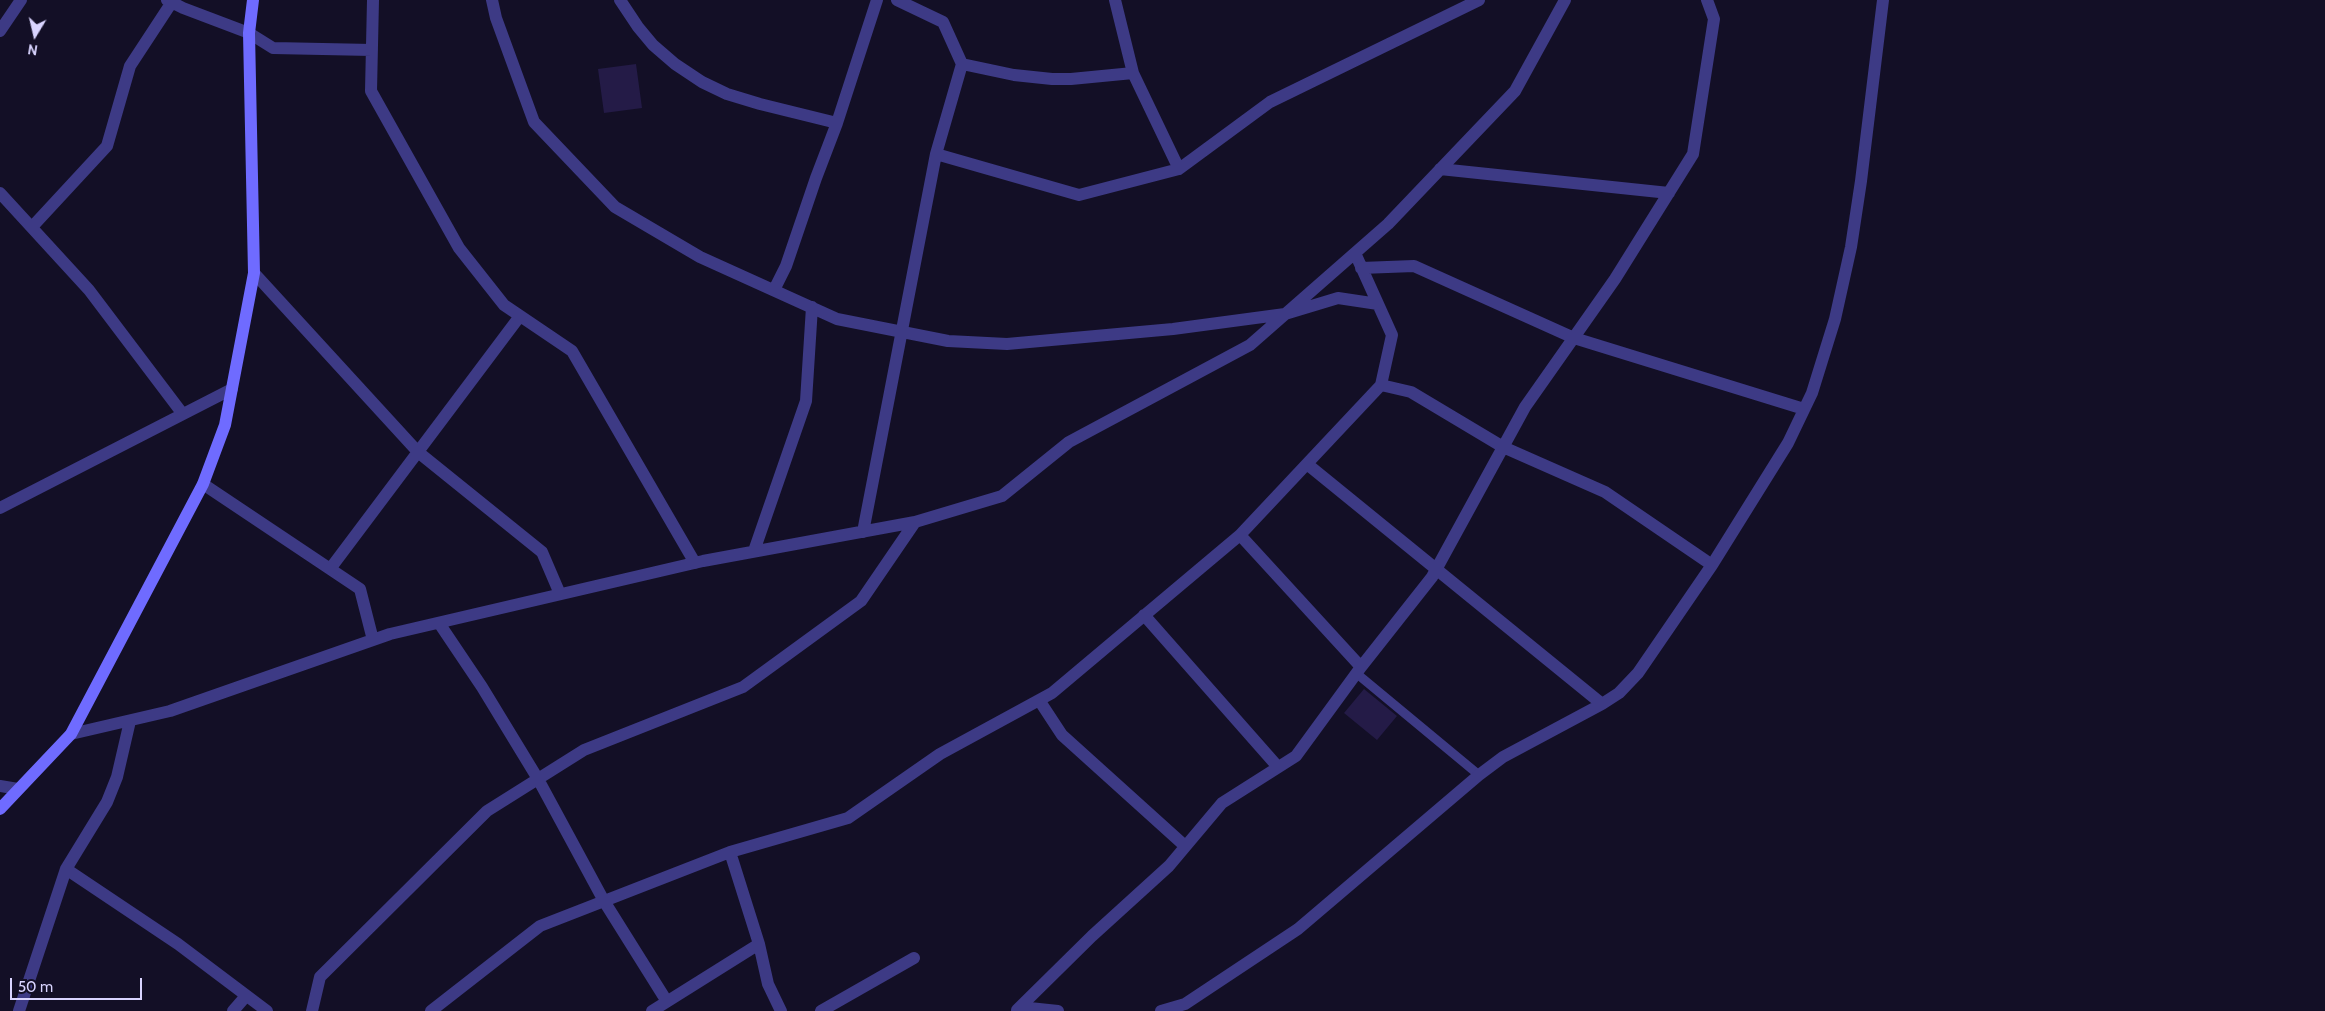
<!DOCTYPE html>
<html>
<head>
<meta charset="utf-8">
<style>
  body { margin:0 }
  #map { position:relative; width:2325px; height:1011px; overflow:hidden; background:#130f26; font-family:Cabin,sans-serif }
  canvas { display:block }
  .north { position:absolute; left:10px; top:10px; width:50px; height:50px; -webkit-text-stroke:4px #130f26; paint-order:stroke; rotate:189deg; font-size:14px; font-weight:700; line-height:20px; text-align:center; color:#d9d4ff }
  .north::after { content:''; display:block; margin:auto; width:18px; height:22px; background:#d9d4ff; clip-path:polygon(50% 0,100% 100%,50% 72%,0 100%) }
  .scale { position:absolute; left:10px; top:978px; width:132px; height:22px; box-sizing:border-box; border:2px solid #d9d4ff; border-top:0; padding-left:6px; font-size:15px; line-height:18px; white-space:nowrap; color:#d9d4ff; -webkit-text-stroke:4px #130f26; paint-order:stroke }
</style>
</head>
<body>
<div id="map">
<canvas width="2325" height="1011"></canvas>
<div class="north">N</div>
<div class="scale">50 m</div>
</div>
<script>
const c = document.querySelector('canvas').getContext('2d');
c.lineJoin = 'round';
function fillPath(path, color) {
  c.fillStyle = color;
  c.fill(path, 'evenodd');
}
function toPath(rows) {
  const path = new Path2D();
  for (const r of rows) {
    path.moveTo(r[0], r[1]);
    for (let i = 2; i < r.length; i += 2) path.lineTo(r[i], r[i + 1]);
  }
  return path;
}
function trace(path, color, width, dash) {
  c.strokeStyle = color;
  c.lineWidth = width;
  c.lineCap = dash ? 'butt' : 'round';
  c.setLineDash(dash || []);
  c.stroke(path);
}
const building = toPath([
  [636,64,642,108,604,113,598,69],
  [1364,689,1397,716,1377,740,1344,713]
]);
const lane = toPath([
  [1356,673,1479,775]
]);
const street = toPath([
  [167,0,183,8,249,33,273,48,372,50],
  [373,0,371,91,459,248,504,305,572,351,695,563],
  [492,0,496,18,534,122,615,207,700,257,837,319,948,341,1007,344,1173,329,1285,314,1338,298,1378,304],
  [620,0,638,27,653,45,675,64,702,82,727,94,760,104,837,123],
  [1115,0,1133,73,1179,169],
  [0,31,21,0],
  [962,64,1014,75,1052,79,1071,79,1133,73],
  [936,154,1079,195,1179,169,1270,102,1479,0],
  [1440,169,1669,193],
  [0,193,89,290,182,413],
  [32,227,107,146,130,66,172,2],
  [1361,268,1414,266,1574,338,1804,409],
  [254,273,418,452,542,552,560,594],
  [774,290,786,266,816,178,837,123,877,0],
  [1381,385,1411,392,1503,447,1605,492,1712,565],
  [1307,464,1602,704],
  [203,484,360,589,373,640],
  [0,508,232,389],
  [863,532,936,154,962,64,943,22,897,0],
  [1240,535,1361,667],
  [754,551,806,401,812,307],
  [330,569,520,316],
  [1144,615,1278,767],
  [439,623,482,687,538,779,604,901,666,1000],
  [1039,700,1062,735,1185,846],
  [71,734,170,711,390,634,703,561,915,522,1002,496,1069,442,1250,345,1388,224,1515,91,1565,0],
  [0,786,18,789],
  [730,852,759,944,768,984,781,1011],
  [66,869,178,944,267,1011],
  [1020,1007,1092,936,1169,866,1222,803,1296,756,1361,667,1432,577,1525,407,1615,279,1693,154,1714,19,1707,0],
  [1017,1010,1020,1007,1058,1011],
  [19,1011,66,869,107,802,117,777,130,721],
  [233,1011,246,996],
  [312,1011,320,977,487,811,584,750,743,687,861,601,915,522],
  [431,1011,540,926,730,852,848,818,940,754,1052,693,1240,535,1381,385,1392,335,1355,253],
  [652,1011,759,944],
  [821,1011,914,958],
  [1161,1011,1185,1004,1298,929,1479,775,1503,757,1602,704,1619,693,1638,673,1712,565,1788,443,1812,393,1835,319,1851,247,1861,181,1883,0]
]);
const secondary = toPath([
  [0,809,71,734,203,484,225,425,254,273,249,33,253,0]
]);
fillPath(building, '#241b47');
trace(lane, '#3d3a85', 9);
trace(street, '#3d3a85', 12);
trace(secondary, '#6f6bff', 12);
</script>
</body>
</html>
